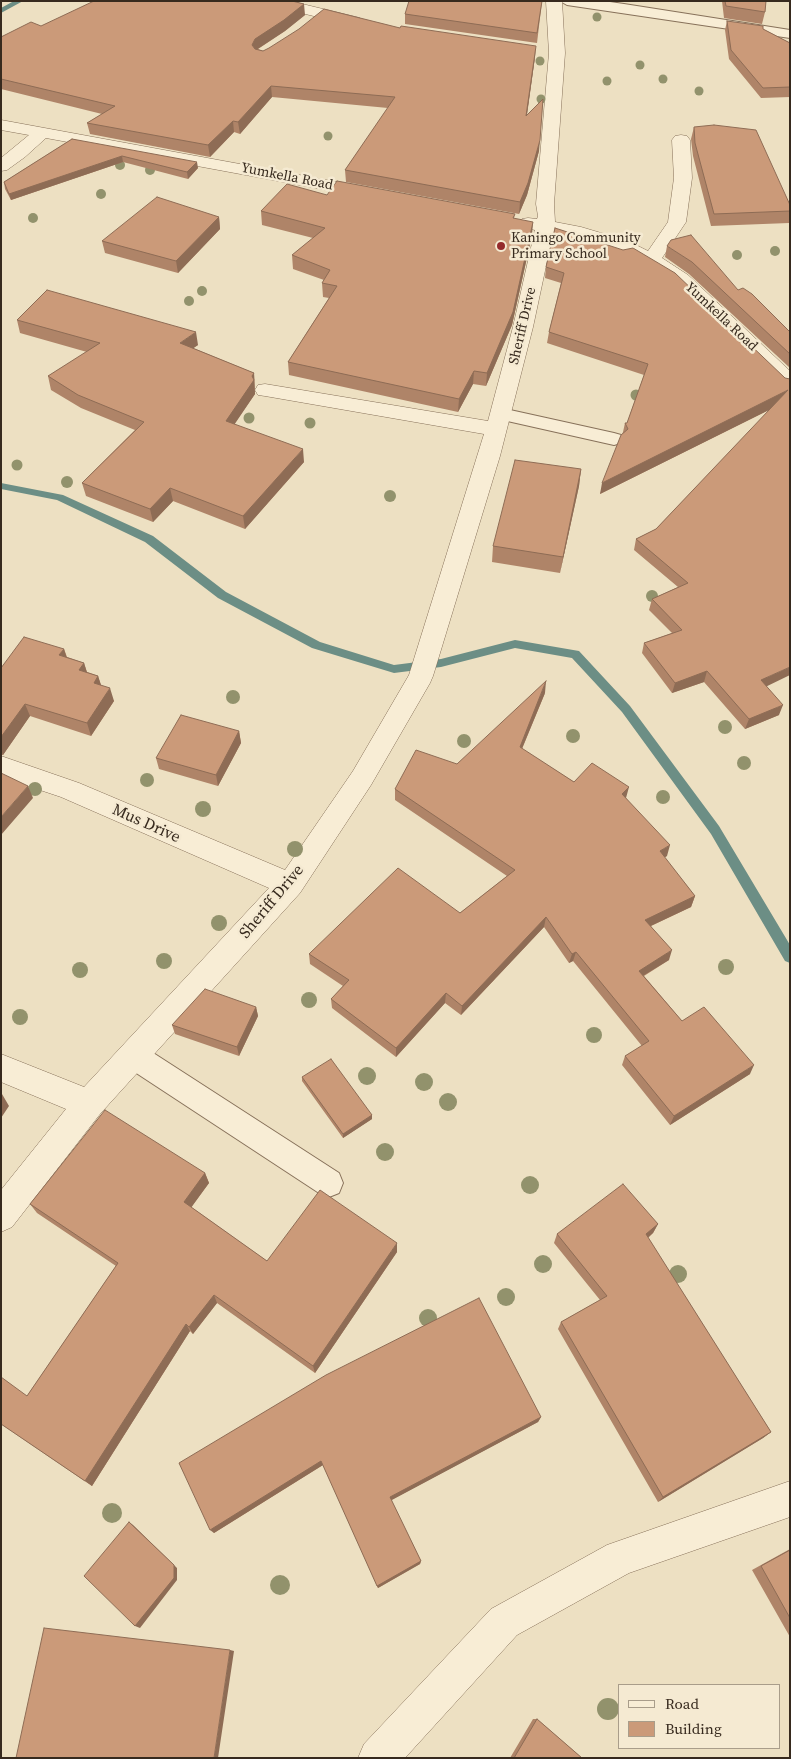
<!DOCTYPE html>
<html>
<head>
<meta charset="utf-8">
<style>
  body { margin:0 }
  #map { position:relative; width:791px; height:1759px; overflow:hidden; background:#ede0c2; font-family:"Source Serif 4",serif }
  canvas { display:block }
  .frame { position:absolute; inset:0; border:2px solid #372a1e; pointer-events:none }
  .legend { position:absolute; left:618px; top:1684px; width:162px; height:65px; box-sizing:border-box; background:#f5ead2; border:1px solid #a99d8a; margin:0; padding:6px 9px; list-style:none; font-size:15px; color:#372a1e }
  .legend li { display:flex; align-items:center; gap:10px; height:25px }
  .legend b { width:25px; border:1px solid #a99d8a }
</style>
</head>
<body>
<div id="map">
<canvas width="791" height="1759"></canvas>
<div class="frame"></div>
<ul class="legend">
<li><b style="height:6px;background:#f8edd5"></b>Road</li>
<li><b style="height:14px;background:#cb9a79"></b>Building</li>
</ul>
</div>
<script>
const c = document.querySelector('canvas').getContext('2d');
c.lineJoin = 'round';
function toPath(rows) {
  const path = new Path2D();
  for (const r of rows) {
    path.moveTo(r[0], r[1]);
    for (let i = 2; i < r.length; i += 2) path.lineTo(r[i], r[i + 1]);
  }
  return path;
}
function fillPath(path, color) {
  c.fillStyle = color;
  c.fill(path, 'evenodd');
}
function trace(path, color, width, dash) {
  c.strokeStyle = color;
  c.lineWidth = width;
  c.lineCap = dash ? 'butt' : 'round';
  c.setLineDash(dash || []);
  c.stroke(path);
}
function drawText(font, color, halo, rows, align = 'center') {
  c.font = font + ' "Source Serif 4",serif';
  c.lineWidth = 5;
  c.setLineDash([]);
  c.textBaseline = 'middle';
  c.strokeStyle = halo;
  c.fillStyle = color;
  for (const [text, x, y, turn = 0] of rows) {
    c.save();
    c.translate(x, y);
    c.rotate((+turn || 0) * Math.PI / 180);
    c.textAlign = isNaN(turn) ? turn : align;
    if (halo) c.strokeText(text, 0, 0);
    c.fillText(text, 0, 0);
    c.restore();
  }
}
const stream = toPath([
  [14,1,23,1,1,13,1,8,14,1],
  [1,483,63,495,153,536,226,592,320,642,394,665,441,659,515,640,579,651,630,706,719,826,790,945,790,963,785,961,711,834,622,712,572,658,515,648,441,667,394,673,312,648,218,598,145,542,57,500,1,489,1,483]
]);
const service = toPath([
  [560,1,603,1,624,4,790,30,790,38,567,5,560,1],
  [501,408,614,433,621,435,624,439,621,443,614,445,494,418,491,414,494,410,501,408],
  [134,1044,144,1047,339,1173,343,1183,339,1193,329,1197,319,1193,124,1065,120,1056,124,1047,134,1044]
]);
const minor = toPath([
  [262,1,290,1,360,18,363,21,360,24,355,26,264,4,262,1],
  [546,1,562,1,565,53,554,204,555,222,581,227,628,241,648,251,668,222,674,178,672,140,675,136,681,135,687,136,690,140,692,178,686,222,662,258,688,275,790,371,790,389,783,388,674,283,645,264,614,249,571,236,553,233,533,327,500,456,433,676,430,683,371,785,300,893,100,1114,12,1227,1,1232,1,1190,66,1109,1,1082,1,1054,84,1087,269,888,61,797,1,777,1,756,79,783,285,870,353,771,409,675,484,434,265,396,258,395,255,390,258,385,265,384,488,421,513,327,535,230,522,227,519,223,522,219,528,218,537,219,538,216,536,204,549,53,546,1],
  [1,120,370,188,376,189,379,193,376,197,370,198,46,138,25,157,7,170,1,171,1,158,29,135,1,130,1,120],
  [790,1481,790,1517,629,1573,517,1635,405,1758,358,1758,364,1744,491,1609,607,1545,790,1481]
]);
const trees = [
  [597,17,4.5],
  [540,61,4.5],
  [640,65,4.5],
  [663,79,4.5],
  [607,81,4.5],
  [699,91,4.5],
  [541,99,4.5],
  [328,136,4.5],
  [120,165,5],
  [150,170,5],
  [101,194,5],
  [33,218,5],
  [775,251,5],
  [737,255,5],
  [202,291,5],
  [189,301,5],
  [636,395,5.5],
  [249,418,5.5],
  [310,423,5.5],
  [17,465,5.5],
  [67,482,6],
  [390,496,6],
  [652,596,6],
  [233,697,7],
  [725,727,7],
  [573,736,7],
  [464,741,7],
  [744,763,7],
  [147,780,7],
  [35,789,7],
  [663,797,7],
  [203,809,8],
  [295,849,8],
  [219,923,8],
  [164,961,8],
  [726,967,8],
  [80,970,8],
  [309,1000,8],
  [20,1017,8],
  [594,1035,8],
  [367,1076,9],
  [424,1082,9],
  [448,1102,9],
  [385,1152,9],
  [530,1185,9],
  [543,1264,9],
  [678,1274,9],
  [506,1297,9],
  [428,1318,9],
  [112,1513,10],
  [280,1585,10],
  [608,1709,11]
];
const wall = toPath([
  [542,1,537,43,405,24,405,14],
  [722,1,766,1,765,12,762,24,724,18],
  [305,15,285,31,258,49,263,51,400,28,535,57,527,115,539,151,527,195,519,214,346,182,345,170,388,108,272,97,240,134,234,132,210,157,90,134,87,123,102,114,1,89,1,37,41,26],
  [727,21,763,29,790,43,790,97,761,98,729,59,725,30],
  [694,127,790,205,790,219,789,223,711,226,693,156,691,139],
  [72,139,198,168,188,179,123,162,11,200,5,189,4,182],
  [327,195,515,214,514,218,532,235,512,325,486,386,473,384,458,412,289,375,288,362,329,298,323,297,322,283,324,280,293,269,292,255,313,238,262,225,261,211],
  [219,217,220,229,178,273,105,253,102,241],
  [555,228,785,378,767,687,779,715,745,729,704,682,672,693,642,653,644,643,672,633,649,610,652,599,678,587,634,550,636,539,656,529,771,409,600,494,623,432,625,423,627,423,644,375,547,343,549,332,561,283,545,278,546,267],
  [667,246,738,290,790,332,790,368,689,274,665,257],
  [17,320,198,345,193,348,254,373,255,394,234,424,304,462,245,529,173,501,153,522,86,496,82,483,135,430,81,408,51,390,48,376,87,352,20,333],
  [581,469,579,486,560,573,492,562,493,546],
  [64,649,67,657,84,663,87,672,98,676,101,685,114,701,91,736,30,716,3,755,1,755,1,668],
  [545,693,522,749,574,782,626,798,667,856,664,857,695,896,691,907,651,926,669,960,644,976,682,1021,750,1074,670,1125,622,1065,625,1056,642,1046,573,961,569,963,544,927,461,1015,445,1003,396,1057,332,1008,331,999,343,986,310,964,309,954,460,913,507,876,395,800,395,789,457,764],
  [239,731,241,743,218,786,159,769,156,758],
  [256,1007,258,1016,239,1056,175,1034,172,1025],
  [302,1077,372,1115,372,1119,343,1138,302,1081],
  [205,1173,209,1183,191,1207,267,1261,397,1252,315,1373,217,1303,193,1334,190,1331,92,1486,1,1424,27,1396,116,1266,37,1213,30,1204],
  [658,1224,653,1233,648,1238,771,1432,763,1438,658,1502,558,1329,561,1322,600,1300,554,1243,557,1234],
  [541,1417,538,1422,391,1500,421,1561,420,1564,378,1588,323,1465,214,1533,179,1463],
  [790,1549,790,1637,752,1570],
  [533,1719,537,1719,582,1758,510,1758]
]);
const shadedWall = toPath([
  [304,4,305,15,285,31,256,50,252,45,255,39],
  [536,46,535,57,525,128,526,116],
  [271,86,272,97,240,134,238,122],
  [233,121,234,132,210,157,208,145],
  [540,140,539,151,527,195,519,214,520,202],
  [122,156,123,162,11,200,9,194],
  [197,162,198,168,188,179,187,172],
  [219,217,220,229,178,273,176,261],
  [533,222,532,235,512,325,486,386,487,373],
  [196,332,198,345,182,356,180,343],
  [474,371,473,384,458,412,459,399],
  [254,373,255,394,228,434,226,421],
  [788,390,785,402,600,494,602,483],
  [303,449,304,462,245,529,243,516],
  [581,469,579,486,560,573,563,557],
  [170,488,173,501,153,522,150,509],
  [64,649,68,662,59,655],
  [84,663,88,676,79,670],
  [790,667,790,675,757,691,761,680],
  [707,671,704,682,672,693,675,683],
  [98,676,102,688,94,683],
  [546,681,545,693,518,758,520,747],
  [110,688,114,701,91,736,87,723],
  [25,704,30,716,3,755,1,751,1,737],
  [783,705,779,715,745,729,749,719],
  [239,731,241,743,218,786,216,775],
  [28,786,33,798,1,835,1,817],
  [629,787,626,798,619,805,622,794],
  [670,845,667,856,657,862,660,851],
  [695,896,691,907,642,930,645,920],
  [546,917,544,927,461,1015,462,1006],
  [672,950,669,960,636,980,639,971],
  [576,952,573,961,569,963,572,954],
  [446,993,445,1003,396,1057,396,1048],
  [256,1007,258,1016,239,1056,237,1047],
  [754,1065,750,1074,670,1125,674,1116],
  [2,1094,9,1106,1,1118,1,1095],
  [372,1115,372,1119,343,1138,343,1134],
  [205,1173,209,1183,188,1212,184,1202],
  [658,1224,653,1233,641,1243,646,1234],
  [397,1243,397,1252,315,1373,313,1366],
  [214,1295,217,1303,193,1334,189,1327],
  [186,1324,190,1331,92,1486,85,1481],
  [541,1417,538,1422,390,1501,390,1497],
  [771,1432,763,1438,658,1502,663,1497],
  [321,1461,323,1465,214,1533,210,1530],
  [129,1522,133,1525,177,1568,177,1580,140,1628,135,1626],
  [421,1561,420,1564,378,1588,377,1586],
  [230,1650,234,1651,218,1758,214,1758]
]);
const building = toPath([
  [94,1,292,1,304,4,284,20,255,39,252,45,255,49,263,51,269,48,299,29,324,9,400,28,401,26,536,46,526,116,543,99,540,140,528,183,520,202,345,170,395,97,271,86,238,122,233,121,208,145,87,123,115,106,1,79,1,37,31,22,41,26,94,1],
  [409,1,542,1,537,33,405,14,409,1],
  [725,1,766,1,765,12,726,6,725,1],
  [727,21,763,26,763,29,790,43,790,87,763,88,731,50,727,21],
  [714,125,756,130,790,205,790,211,714,214,695,143,694,127,714,125],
  [72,139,197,162,187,172,122,156,9,194,4,182,72,139],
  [337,181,515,214,513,218,533,222,513,312,487,373,474,371,459,399,288,362,337,286,322,283,330,270,292,255,325,228,261,211,287,184,327,195,337,181],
  [157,197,219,217,176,261,102,241,157,197],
  [555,228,623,250,633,248,675,273,785,378,790,379,790,667,761,680,783,705,749,719,707,671,675,683,644,643,682,630,652,599,688,583,636,539,656,529,788,390,602,483,621,435,628,429,625,423,627,423,648,364,549,332,564,273,546,267,555,228],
  [691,235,738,290,743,288,752,294,790,332,790,354,692,262,667,246,671,240,691,235],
  [47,290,196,332,180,343,254,373,252,376,254,380,226,421,303,449,243,516,170,488,150,509,82,483,144,422,78,395,48,376,100,343,17,320,47,290],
  [515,460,581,469,563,557,493,546,515,460],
  [24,637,64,649,59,655,84,663,79,670,98,676,94,683,110,688,87,723,25,704,1,737,1,668,24,637],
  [546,681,520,747,574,782,592,763,629,787,622,794,670,845,660,851,695,896,645,920,672,950,639,971,682,1021,704,1007,754,1065,674,1116,625,1056,649,1041,576,952,572,954,546,917,462,1006,446,993,396,1048,331,999,349,980,309,954,398,868,460,913,515,870,395,789,416,750,457,764,546,681],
  [181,715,239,731,216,775,156,758,181,715],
  [1,773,28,786,1,817,1,773],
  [205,989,256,1007,237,1047,172,1025,205,989],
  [331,1059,372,1115,343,1134,302,1077,331,1059],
  [105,1110,205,1173,184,1202,267,1261,320,1190,397,1243,313,1366,214,1295,189,1327,186,1324,85,1481,1,1424,1,1377,27,1396,118,1263,30,1204,105,1110],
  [623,1184,658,1224,646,1234,771,1432,663,1497,561,1322,607,1296,557,1234,623,1184],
  [479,1298,541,1417,390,1497,421,1561,377,1586,321,1461,210,1530,179,1463,326,1375,479,1298],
  [129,1522,174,1565,174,1578,135,1626,84,1576,129,1522],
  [790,1550,790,1618,761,1566,790,1550],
  [44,1628,230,1650,214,1758,16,1758,44,1628],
  [537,1719,582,1758,514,1758,537,1719]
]);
const markers = [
  [501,246,5,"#952b2c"]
];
const farStreetnames = [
  ["Yumkella Road",287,177,11],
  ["Yumkella Road",721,317,43],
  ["Sheriff Drive",523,326,-77]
];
const farPoinames = [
  ["Kaningo Community",511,238],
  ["Primary School",511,254]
];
const streetNames = [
  ["Mus Drive",146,824,24],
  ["Sheriff Drive",272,902,-50]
];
fillPath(stream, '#6c8e85');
trace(service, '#87715a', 2);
trace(minor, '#87715a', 1);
fillPath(service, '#f8edd5');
fillPath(minor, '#f8edd5');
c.fillStyle = '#92926c';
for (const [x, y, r] of trees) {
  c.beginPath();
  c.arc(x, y, r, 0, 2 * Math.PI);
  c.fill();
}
fillPath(wall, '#af8468');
fillPath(shadedWall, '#8e6c55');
fillPath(building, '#cb9a79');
trace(building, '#8e6c55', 1);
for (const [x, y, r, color] of markers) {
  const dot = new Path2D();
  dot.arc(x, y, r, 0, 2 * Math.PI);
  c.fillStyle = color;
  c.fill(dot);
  trace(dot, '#f5ead2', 2);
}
drawText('14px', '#372a1e', '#f5ead2', farStreetnames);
drawText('14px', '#372a1e', '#f5ead2', farPoinames, 'left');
drawText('16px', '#372a1e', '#f5ead2', streetNames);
</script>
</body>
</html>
